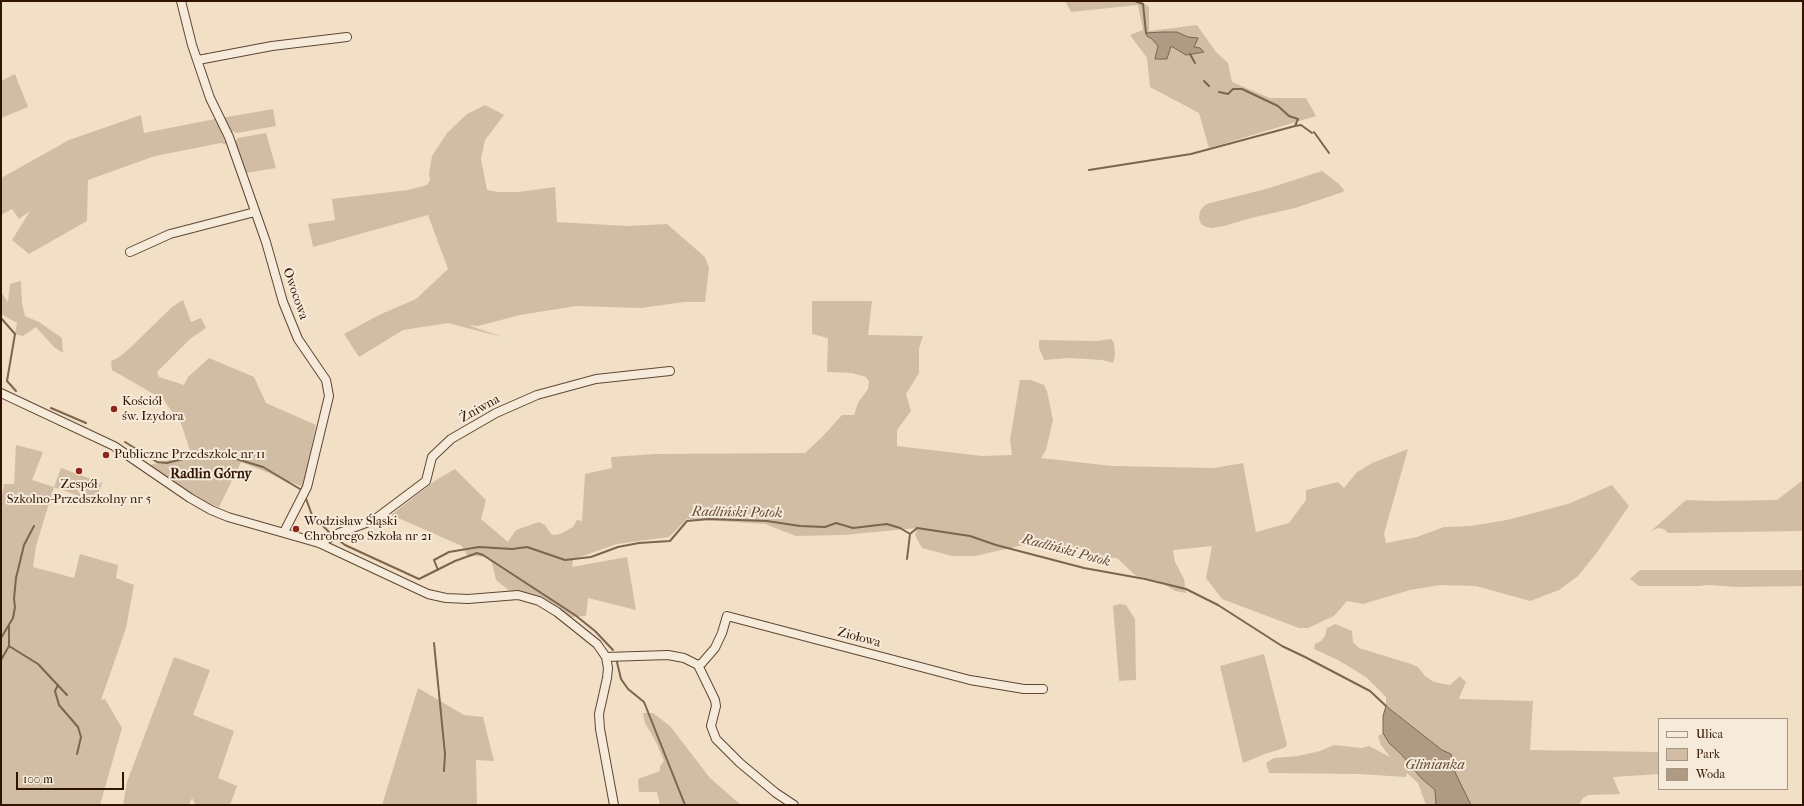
<!DOCTYPE html>
<html>
<head>
<meta charset="utf-8">
<style>
  body { margin:0 }
  #map { position:relative; width:1804px; height:806px; overflow:hidden; background:#f1e0c6; font-family:"IM FELL French Canon",serif }
  canvas { display:block }
  .frame { position:absolute; inset:0; border:2px solid #301300; pointer-events:none }
  .legend { position:absolute; left:1658px; top:718px; width:130px; height:72px; box-sizing:border-box; background:#f6ebda; border:1px solid #a79583; margin:0; padding:5px 7px; list-style:none; font-size:12px; color:#301300 }
  .legend li { display:flex; align-items:center; gap:8px; height:20px }
  .legend b { width:20px; border:1px solid #a79583 }
  .scale { position:absolute; left:16px; top:772px; width:108px; height:18px; box-sizing:border-box; border:2px solid #301300; border-top:0; padding-left:5px; font-size:12px; line-height:14px; white-space:nowrap; color:#301300; -webkit-text-stroke:3px #f6ebda; paint-order:stroke }
</style>
</head>
<body>
<div id="map">
<canvas width="1804" height="806"></canvas>
<div class="frame"></div>
<ul class="legend">
<li><b style="height:5px;background:#f6ebda"></b>Ulica</li>
<li><b style="height:11px;background:#d0bda4"></b>Park</li>
<li><b style="height:11px;background:#af9a83"></b>Woda</li>
</ul>
<div class="scale">100 m</div>
</div>
<script>
const c = document.querySelector('canvas').getContext('2d');
c.lineJoin = 'round';
function fillPath(path, color) {
  c.fillStyle = color;
  c.fill(path, 'evenodd');
}
function toPath(rows) {
  const path = new Path2D();
  for (const r of rows) {
    path.moveTo(r[0], r[1]);
    for (let i = 2; i < r.length; i += 2) path.lineTo(r[i], r[i + 1]);
  }
  return path;
}
function trace(path, color, width, dash) {
  c.strokeStyle = color;
  c.lineWidth = width;
  c.lineCap = dash ? 'butt' : 'round';
  c.setLineDash(dash || []);
  c.stroke(path);
}
function drawText(font, color, halo, rows, align = 'center') {
  c.font = font + ' "IM FELL French Canon",serif';
  c.lineWidth = 4;
  c.setLineDash([]);
  c.textBaseline = 'middle';
  c.strokeStyle = halo;
  c.fillStyle = color;
  for (const [text, x, y, turn = 0] of rows) {
    c.save();
    c.translate(x, y);
    c.rotate((+turn || 0) * Math.PI / 180);
    c.textAlign = isNaN(turn) ? turn : align;
    if (halo) c.strokeText(text, 0, 0);
    c.fillText(text, 0, 0);
    c.restore();
  }
}
const green = toPath([
  [1065,1,1141,1,1149,7,1149,31,1197,25,1216,52,1228,63,1232,82,1270,98,1306,98,1316,116,1209,148,1199,113,1150,87,1147,58,1130,35,1143,30,1138,5,1071,12],
  [15,74,28,107,1,118,1,81],
  [485,105,504,115,485,140,481,159,487,190,498,192,518,192,555,187,557,222,628,226,667,224,705,257,709,268,705,302,684,302,641,308,576,306,520,315,478,326,468,325,502,337,448,323,403,330,359,357,344,334,379,315,416,299,448,269,428,215,313,247,308,224,335,220,332,199,408,190,427,185,430,180,429,173,432,156,447,133,467,114],
  [273,109,276,126,237,133,230,131,221,118],
  [141,115,144,133,215,119,227,145,221,143,155,156,88,180,87,221,29,254,12,240,30,211,19,219,12,209,1,215,1,178,69,140],
  [266,133,276,168,246,173,242,171,234,143,238,138],
  [1322,171,1339,184,1344,190,1343,192,1295,208,1251,218,1224,226,1212,228,1206,227,1201,224,1199,218,1200,211,1205,205,1210,203,1266,189],
  [21,281,22,303,25,316,39,322,62,338,63,353,54,347,36,327,23,336,15,334,17,323,1,314,1,292,8,302,10,284],
  [183,300,191,322,201,318,206,328,190,339,157,372,159,377,184,385,188,377,209,358,254,377,266,403,316,425,303,487,289,481,303,491,269,473,241,462,219,507,195,498,150,465,191,454,180,420,170,409,164,400,112,370,111,361,118,358,130,348,172,307],
  [812,301,872,301,868,335,923,336,919,348,919,373,906,394,911,411,897,430,897,446,982,456,1012,455,1010,440,1020,380,1031,380,1044,385,1047,391,1053,420,1046,450,1041,458,1112,466,1214,468,1243,463,1256,532,1289,523,1306,500,1306,490,1338,482,1344,488,1357,472,1372,463,1408,449,1384,534,1386,543,1417,537,1444,527,1471,526,1507,520,1568,504,1612,485,1629,506,1598,551,1578,576,1559,590,1530,601,1476,586,1440,585,1410,590,1363,604,1347,601,1334,616,1308,628,1299,628,1222,599,1206,578,1212,546,1173,550,1175,562,1184,579,1186,593,1175,591,1159,581,1136,576,1117,558,1094,557,1075,547,1028,544,975,556,952,556,922,548,915,535,917,528,844,535,796,536,765,524,687,519,669,537,617,544,574,559,574,555,572,567,627,557,636,610,588,598,586,616,571,617,543,598,522,592,511,592,496,580,492,563,487,557,477,556,468,557,462,546,391,515,436,480,455,469,486,500,481,519,508,542,516,530,539,522,545,525,551,534,554,535,560,534,573,527,577,520,582,521,585,474,612,468,611,457,655,454,805,453,823,436,842,415,854,415,858,403,868,389,869,382,866,377,852,373,827,372,828,338,812,334],
  [1111,339,1114,343,1115,355,1113,363,1102,360,1069,358,1044,360,1039,348,1039,340,1097,341],
  [16,445,43,452,32,480,54,487,61,468,102,483,95,502,54,487,36,546,33,567,74,578,80,554,118,565,116,578,134,585,126,628,101,700,105,699,122,728,100,805,1,805,1,500,4,484,14,484],
  [1803,480,1803,531,1668,533,1664,529,1658,528,1651,531,1686,500,1714,501,1777,500],
  [1640,570,1803,570,1803,586,1737,587,1709,585,1698,586,1639,586,1630,579],
  [1120,604,1126,605,1135,619,1136,680,1119,681,1113,606],
  [1335,624,1352,631,1353,642,1359,648,1411,664,1418,667,1425,676,1434,682,1450,685,1460,676,1466,682,1459,698,1461,699,1533,701,1530,750,1659,752,1659,774,1613,777,1620,794,1589,795,1583,798,1579,805,1471,805,1455,772,1451,754,1442,750,1386,706,1386,697,1366,677,1338,660,1314,649,1315,644,1321,641,1325,636,1327,628],
  [1264,654,1287,745,1284,748,1265,754,1243,763,1220,666],
  [174,657,210,670,193,715,234,731,218,778,237,786,230,805,196,805,192,798,189,805,123,805,127,782],
  [418,688,464,715,483,717,494,761,476,760,477,805,382,805],
  [643,713,653,713,670,726,710,778,741,805,660,805,657,792,639,792,638,779,660,771,660,766,664,761,656,742,645,723],
  [1383,733,1389,743,1401,754,1421,778,1435,790,1436,805,1426,805,1418,783,1407,773,1406,777,1358,774,1269,773,1266,763,1274,758,1298,756,1320,751,1334,745,1362,748,1369,746,1390,757,1381,745,1378,736]
]);
const water = toPath([
  [1163,32,1177,32,1188,37,1198,38,1194,47,1200,48,1204,52,1186,55,1171,46,1167,59,1155,59,1158,46,1152,39,1147,36,1146,33,1163,32],
  [1386,706,1442,750,1451,754,1454,770,1471,805,1436,805,1435,790,1421,778,1401,754,1389,743,1383,733,1383,716,1386,706]
]);
const stream = toPath([
  [1135,1,1143,4,1146,33],
  [1190,54,1195,63],
  [1204,81,1209,86],
  [1219,92,1228,94,1233,89,1242,89,1278,106,1289,116,1298,119,1295,126,1301,125,1312,133],
  [1314,132,1329,153],
  [1089,170,1191,154,1295,126],
  [1,318,15,334,7,381,16,391],
  [51,408,86,423],
  [125,442,157,462,167,463,195,456,233,458,263,467,300,489,303,492],
  [305,496,312,515,331,534],
  [336,538,345,545,419,579,455,561,477,553,483,555,575,615,595,631,613,650],
  [907,559,910,534],
  [438,570,434,560,449,552,479,547,512,549,527,547,565,560,591,557,618,547,639,543,670,541,687,521,709,519,767,521,800,526,825,527,836,523,853,528,887,524,900,528,910,534,917,528,970,536,996,545,1084,568,1145,579,1186,589,1218,605,1282,646,1305,657,1370,691,1386,706],
  [9,626,9,646,38,664,67,695],
  [1,638,13,618,15,607,14,599,16,578,24,545,34,526],
  [434,643,445,754,444,771],
  [1,660,9,646],
  [617,662,621,679,628,689,644,702,685,805],
  [58,685,55,691,59,705,78,727,81,737,77,754]
]);
const minor = toPath([
  [181,1,192,45,210,98,229,137,266,242,283,302,298,339,326,380,329,396,307,487,284,532],
  [198,60,272,46,347,37],
  [130,252,170,234,255,212],
  [1,393,114,446,190,498,211,510,228,517,319,543,428,594,446,598,468,599,518,595,539,601,557,612,597,644,606,657,608,668,607,678,599,714,600,729,614,805],
  [319,543,339,533,374,520,426,481,432,457,451,439,496,413,537,395,596,379,670,371],
  [606,657,668,655,684,658,698,665,702,663,715,648,722,633,727,616,970,680,1024,689,1043,689],
  [698,665,715,700,716,706,711,726,716,739,740,763,776,793,794,805]
]);
const markers = [
  [114,409,4,"#8f2418"],
  [106,455,4,"#8f2418"],
  [79,471,4,"#8f2418"],
  [296,529,4,"#8f2418"]
];
const streetNames = [
  ["Owocowa",295,294,71],
  ["Żniwna",480,409,-29],
  ["Ziołowa",859,638,15]
];
const poiNames = [
  ["Kościół",122,402],
  ["św. Izydora",122,417],
  ["Publiczne Przedszkole nr 11",114,455],
  ["Zespół",79,485,"center"],
  ["Szkolno-Przedszkolny nr 5",79,500,"center"],
  ["Wodzisław Śląski",304,522],
  ["Chrobrego Szkoła nr 21",304,537]
];
const neighbourhoodNames = [
  ["Radlin Górny",211,475]
];
const waterNames = [
  ["Radliński Potok",737,513,1],
  ["Radliński Potok",1066,551,15],
  ["Glinianka",1435,766]
];
fillPath(green, '#d0bda4');
fillPath(water, '#af9a83');
trace(water, '#7c644f', 1);
trace(stream, '#7c644f', 2);
trace(minor, '#604632', 10);
trace(minor, '#f6ebda', 8);
for (const [x, y, r, color] of markers) {
  const dot = new Path2D();
  dot.arc(x, y, r, 0, 2 * Math.PI);
  c.fillStyle = color;
  c.fill(dot);
  trace(dot, '#f6ebda', 1.5);
}
drawText('13px', '#301300', '#f6ebda', streetNames);
drawText('13px', '#301300', '#f6ebda', poiNames, 'left');
drawText('bold 14px', '#301300', '#f6ebda', neighbourhoodNames);
drawText('italic 14px', '#634934', '#f6ebda', waterNames);
</script>
</body>
</html>
